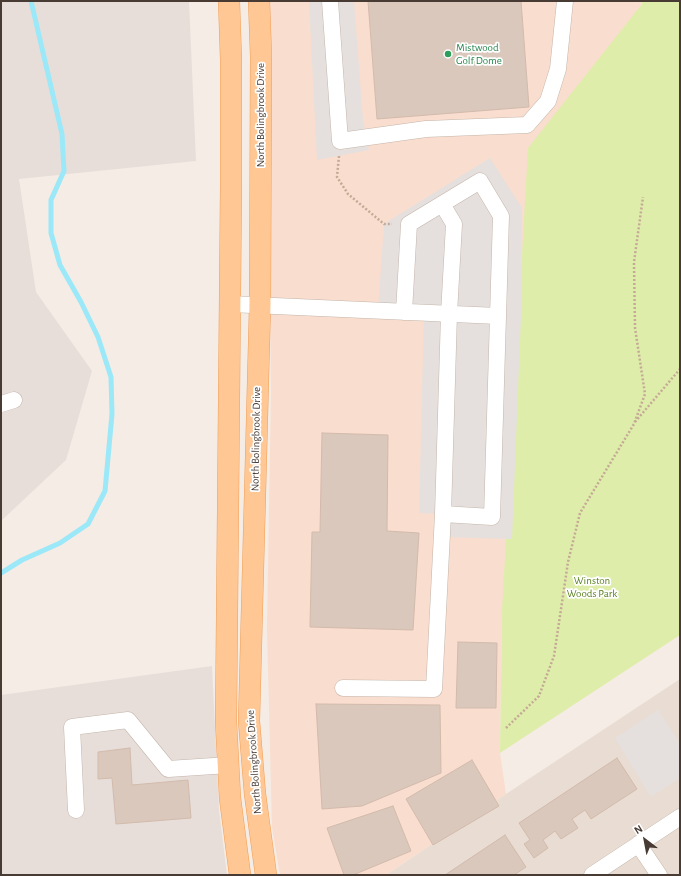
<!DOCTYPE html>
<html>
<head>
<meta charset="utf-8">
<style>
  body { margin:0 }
  #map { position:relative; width:681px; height:876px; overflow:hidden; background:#f5ece5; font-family:"Alegreya Sans",sans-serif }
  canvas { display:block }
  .frame { position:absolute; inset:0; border:2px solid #483b34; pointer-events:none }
  .north { position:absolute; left:625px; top:820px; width:40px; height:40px; -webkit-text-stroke:3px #fff; paint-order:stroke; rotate:328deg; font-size:11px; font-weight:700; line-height:16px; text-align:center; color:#483b34 }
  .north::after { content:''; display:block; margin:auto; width:14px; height:18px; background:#483b34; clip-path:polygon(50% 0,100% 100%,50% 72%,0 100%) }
</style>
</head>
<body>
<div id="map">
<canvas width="681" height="876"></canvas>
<div class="frame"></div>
<div class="north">N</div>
</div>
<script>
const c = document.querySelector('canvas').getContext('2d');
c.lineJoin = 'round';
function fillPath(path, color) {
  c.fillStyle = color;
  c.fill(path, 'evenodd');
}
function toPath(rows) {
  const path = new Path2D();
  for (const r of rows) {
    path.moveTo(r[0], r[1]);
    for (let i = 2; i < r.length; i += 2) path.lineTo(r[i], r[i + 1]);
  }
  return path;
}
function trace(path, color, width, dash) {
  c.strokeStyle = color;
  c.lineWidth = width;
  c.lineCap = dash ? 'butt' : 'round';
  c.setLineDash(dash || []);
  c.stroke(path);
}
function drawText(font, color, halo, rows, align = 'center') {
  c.font = font + ' "Alegreya Sans",sans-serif';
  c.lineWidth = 3.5;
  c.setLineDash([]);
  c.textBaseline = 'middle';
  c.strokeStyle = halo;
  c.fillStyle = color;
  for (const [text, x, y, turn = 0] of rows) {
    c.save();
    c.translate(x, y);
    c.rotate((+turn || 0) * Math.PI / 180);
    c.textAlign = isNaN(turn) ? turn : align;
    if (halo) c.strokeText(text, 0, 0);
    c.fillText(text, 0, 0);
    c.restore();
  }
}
const residential = toPath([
  [680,679,680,875,386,875,506,794]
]);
const commercial = toPath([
  [267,1,642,1,502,610,500,753,506,794,386,875,280,875,272,827,267,627,271,395]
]);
const industrial = toPath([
  [1,1,189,1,196,161,19,179,36,292,92,371,66,460,1,521],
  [212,666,219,810,227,875,1,875,1,695]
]);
const green = toPath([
  [642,1,680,1,680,635,500,753,502,610,528,148,642,4]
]);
const parking = toPath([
  [309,1,354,1,363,120,369,150,317,160],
  [490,158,522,208,521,316,512,539,442,537,442,514,419,513,424,313,378,311,384,224],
  [658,710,680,744,680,778,651,797,615,738]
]);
const stream = toPath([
  [1,573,22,560,60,543,88,524,105,491,112,414,111,377,98,337,81,302,60,265,51,233,51,200,64,171,62,134,31,1]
]);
const building = toPath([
  [368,1,521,1,529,107,377,119,368,1],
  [322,433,388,435,387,531,419,533,413,630,310,627,312,532,320,532,322,433],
  [458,642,497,643,496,708,456,708,458,642],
  [316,704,440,705,441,773,362,806,322,809,316,704],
  [130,748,132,785,188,780,191,818,116,824,112,778,98,779,98,752,130,748],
  [617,758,637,789,591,819,585,810,572,819,578,828,561,839,555,831,543,840,548,848,534,858,524,844,530,840,519,823,617,758],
  [472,760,499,806,433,845,406,799,472,760],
  [393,806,411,851,353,875,344,875,327,828,393,806],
  [505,835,526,867,514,875,445,875,505,835]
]);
const path = toPath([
  [339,156,337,177,348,194,384,224,392,224],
  [635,422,680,369],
  [506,728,539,696,554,656,568,562,580,513,634,424,645,394,635,328,634,262,643,197]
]);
const minor = toPath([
  [330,1,340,141,426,129,527,125,548,101,558,69,565,1],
  [230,304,498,316],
  [404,312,409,224,480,181,501,216,492,517,443,514,449,314,454,224,442,204],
  [1,404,14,400],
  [343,688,434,689,443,514],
  [76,810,72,727,128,720,168,769,229,765],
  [638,844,659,875],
  [592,875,680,817]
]);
const major = toPath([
  [229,1,231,60,231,186,226,722,230,798,240,875],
  [259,1,261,56,260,305,249,721,255,794,266,875]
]);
const markers = [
  [448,54,4,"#2e9e5b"]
];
const leisureNames = [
  ["Mistwood",456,48],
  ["Golf Dome",456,61]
];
const streetNames = [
  ["North Bolingbrook Drive",261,115,-90],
  ["North Bolingbrook Drive",256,439,-89],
  ["North Bolingbrook Drive",254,762,-94]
];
const parkNames = [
  ["Winston",592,581],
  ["Woods Park",592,594]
];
fillPath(residential, '#e9ddd3');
fillPath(commercial, '#f9ddce');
fillPath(industrial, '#e7deda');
fillPath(green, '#dfedaa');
fillPath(parking, '#e5e0de');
trace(stream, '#9be8f8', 5);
fillPath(building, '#dac8bc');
trace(building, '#d3bbac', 1);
trace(minor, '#c4b5aa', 17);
trace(major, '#f09f57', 22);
trace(path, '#c4a996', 2.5, [2, 2]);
trace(minor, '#fff', 16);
trace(major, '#ffc794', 21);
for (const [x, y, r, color] of markers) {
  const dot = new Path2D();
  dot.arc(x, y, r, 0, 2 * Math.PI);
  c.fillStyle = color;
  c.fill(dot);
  trace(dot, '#fff', 1.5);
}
drawText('11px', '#27864d', '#fff', leisureNames, 'left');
drawText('11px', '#483b34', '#fff', streetNames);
drawText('11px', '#5b8021', '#fff', parkNames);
</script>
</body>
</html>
